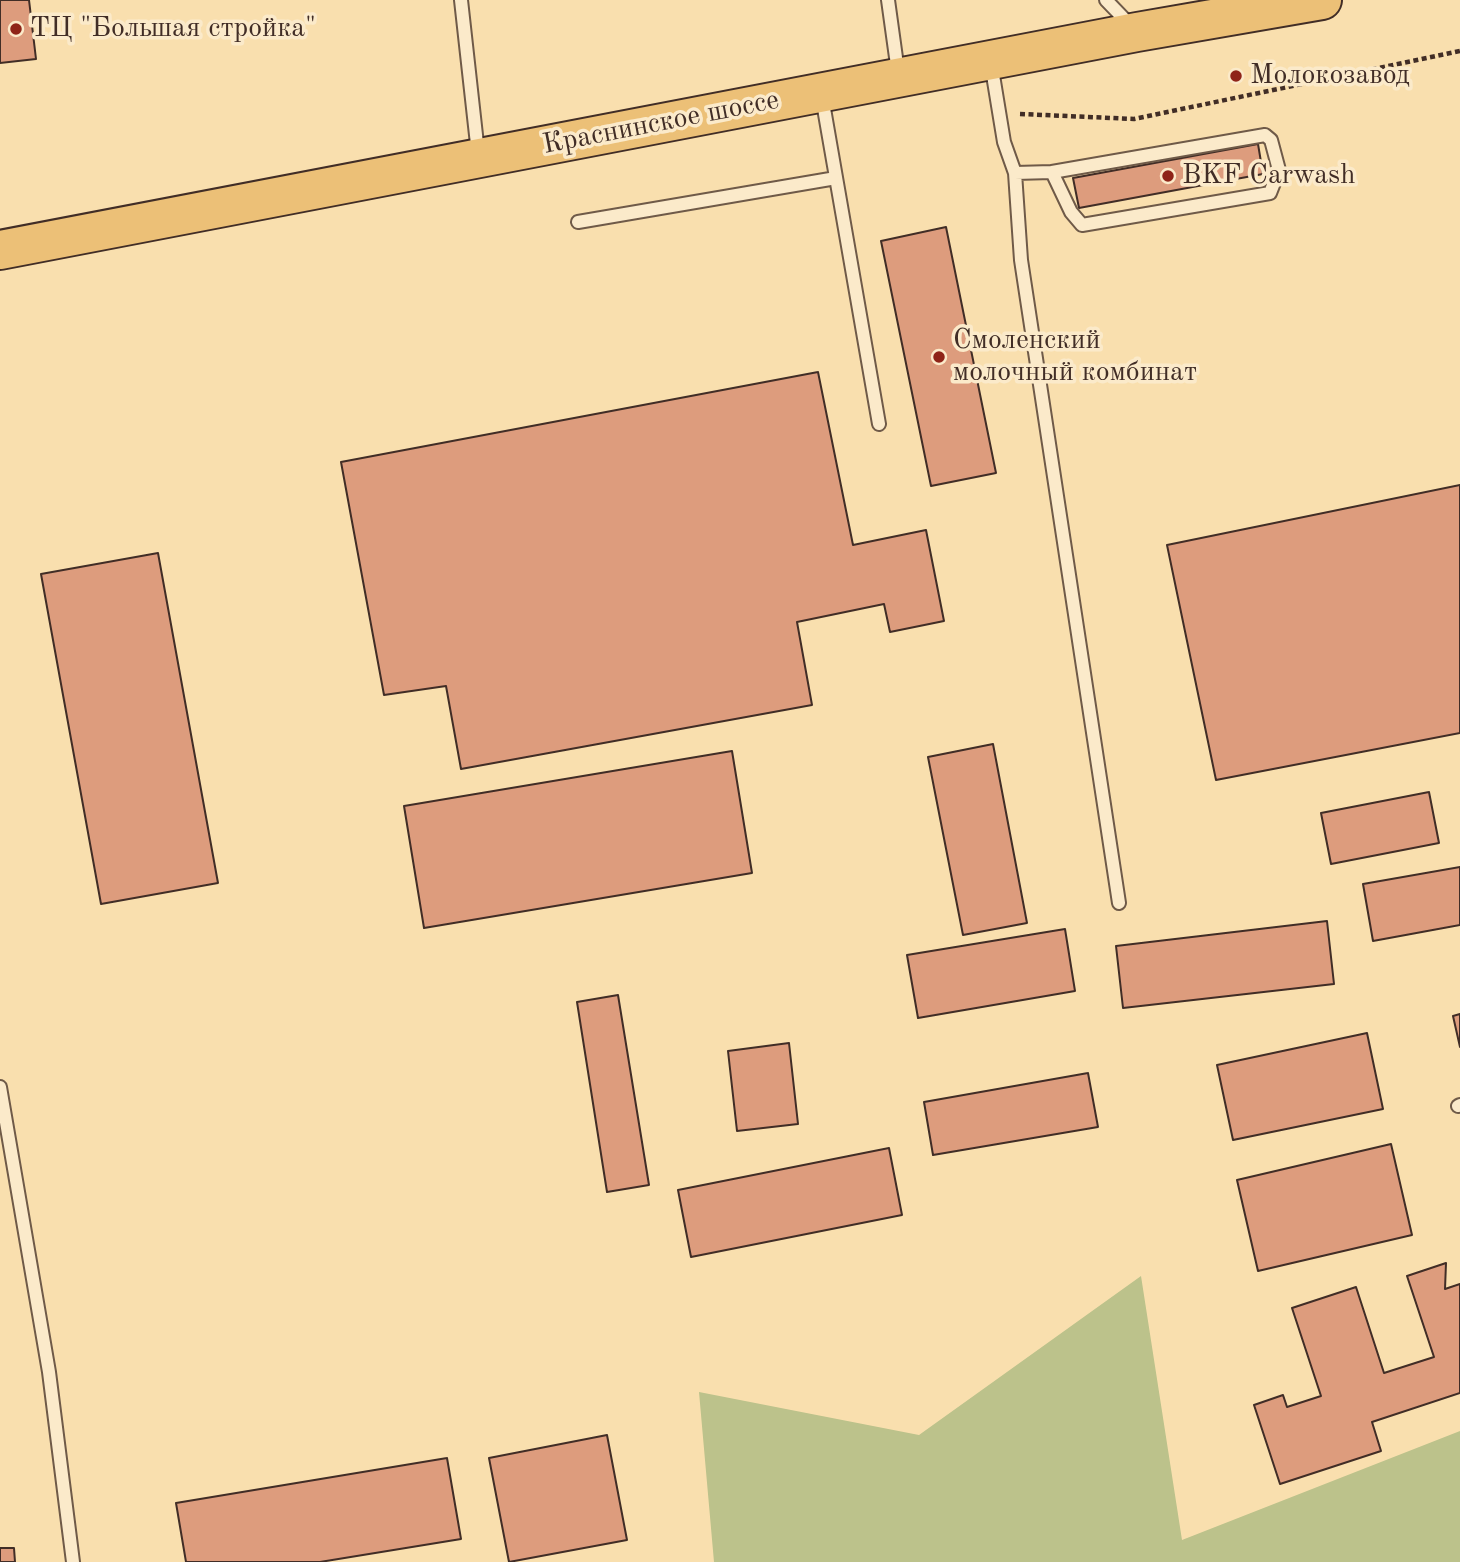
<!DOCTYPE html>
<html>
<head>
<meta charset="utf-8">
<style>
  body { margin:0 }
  canvas { display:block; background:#f9dfae }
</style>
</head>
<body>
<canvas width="1460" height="1562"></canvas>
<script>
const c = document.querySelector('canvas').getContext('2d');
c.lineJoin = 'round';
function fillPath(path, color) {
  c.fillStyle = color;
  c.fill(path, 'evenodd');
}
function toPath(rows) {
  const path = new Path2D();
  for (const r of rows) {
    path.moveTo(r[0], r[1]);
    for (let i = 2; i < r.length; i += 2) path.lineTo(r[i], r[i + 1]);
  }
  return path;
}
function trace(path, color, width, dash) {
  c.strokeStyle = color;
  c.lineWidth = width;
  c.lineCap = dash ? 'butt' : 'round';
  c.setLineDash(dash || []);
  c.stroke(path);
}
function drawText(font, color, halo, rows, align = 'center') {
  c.font = font + ' "Old Standard TT",serif';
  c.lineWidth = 7;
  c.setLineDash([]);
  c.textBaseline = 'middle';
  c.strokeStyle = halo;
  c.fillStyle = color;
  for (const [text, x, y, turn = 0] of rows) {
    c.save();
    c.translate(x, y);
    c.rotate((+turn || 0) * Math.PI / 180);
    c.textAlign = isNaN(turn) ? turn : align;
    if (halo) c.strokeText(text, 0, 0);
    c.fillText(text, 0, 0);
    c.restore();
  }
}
const green = toPath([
  [1141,1276,1182,1540,1460,1431,1460,1562,714,1562,699,1392,919,1435]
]);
const building = toPath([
  [0,0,29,0,36,59,0,63,0,0],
  [1258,144,1263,174,1079,208,1073,178,1258,144],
  [946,227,996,473,931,486,881,241,946,227],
  [818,372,853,545,926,530,944,621,890,632,884,604,797,622,812,705,461,769,446,686,384,695,341,462,818,372],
  [1460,485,1460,733,1216,780,1167,545,1460,485],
  [158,553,218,883,101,904,41,574,158,553],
  [993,744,1027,923,963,935,928,757,993,744],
  [732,751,752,873,424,928,404,806,732,751],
  [1429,792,1439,843,1331,864,1321,813,1429,792],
  [1460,867,1460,925,1373,941,1363,884,1460,867],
  [1327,921,1334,984,1123,1008,1116,946,1327,921],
  [1065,929,1075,991,918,1018,907,955,1065,929],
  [618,995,649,1185,607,1192,577,1002,618,995],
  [1460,1014,1460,1047,1453,1016,1460,1014],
  [1367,1033,1383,1109,1233,1140,1217,1065,1367,1033],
  [789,1043,798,1124,737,1131,728,1051,789,1043],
  [1088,1073,1098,1127,933,1155,924,1102,1088,1073],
  [1391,1144,1412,1235,1258,1271,1237,1180,1391,1144],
  [889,1148,902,1215,691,1257,678,1190,889,1148],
  [1446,1263,1445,1289,1460,1284,1460,1393,1372,1422,1381,1451,1280,1484,1254,1405,1283,1395,1287,1407,1321,1396,1292,1308,1356,1287,1384,1373,1434,1357,1407,1276,1446,1263],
  [607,1435,627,1540,509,1562,489,1458,607,1435],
  [447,1458,461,1539,320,1562,186,1562,176,1503,447,1458],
  [0,1548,14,1548,15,1562,0,1562,0,1548]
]);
const path = toPath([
  [1020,114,1134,119,1460,51]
]);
const service = toPath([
  [461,0,478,153],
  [888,0,898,72],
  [1106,0,1132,27],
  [991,63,1004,142,1015,173,1052,172,1071,212,1082,225,1270,193,1279,170,1271,140,1265,135,1052,172],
  [822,97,879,424],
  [1015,173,1021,260,1119,903],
  [578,222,836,178],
  [0,1087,49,1372,73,1562],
  [1458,1106,1460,1105]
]);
const primary = toPath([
  [0,250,1137,32,1322,0]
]);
const markers = [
  [16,29,7,"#8f2418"],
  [1236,76,7,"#8f2418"],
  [1168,176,7,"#8f2418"],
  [939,357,7,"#8f2418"]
];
const poiNames = [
  ["ТЦ \"Большая стройка\"",30,29],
  ["Молокозавод",1250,76],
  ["BKF Carwash",1182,176],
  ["Смоленский",953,341],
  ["молочный комбинат",953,373]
];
const streetNames = [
  ["Краснинское шоссе",661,123,-11]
];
fillPath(green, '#bcc28b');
fillPath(building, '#dd9c7d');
trace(building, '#412d26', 2);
trace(service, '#6f5a48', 16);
trace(primary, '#412d26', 42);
trace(path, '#412d26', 4.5, [5, 3.5]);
trace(service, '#fbeaca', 12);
trace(primary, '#ecc077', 38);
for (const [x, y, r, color] of markers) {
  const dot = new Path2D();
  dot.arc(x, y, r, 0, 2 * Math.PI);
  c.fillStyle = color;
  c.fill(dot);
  trace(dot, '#fbeaca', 2.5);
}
drawText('28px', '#412d26', '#fbeaca', poiNames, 'left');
drawText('28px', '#412d26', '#fbeaca', streetNames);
</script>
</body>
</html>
